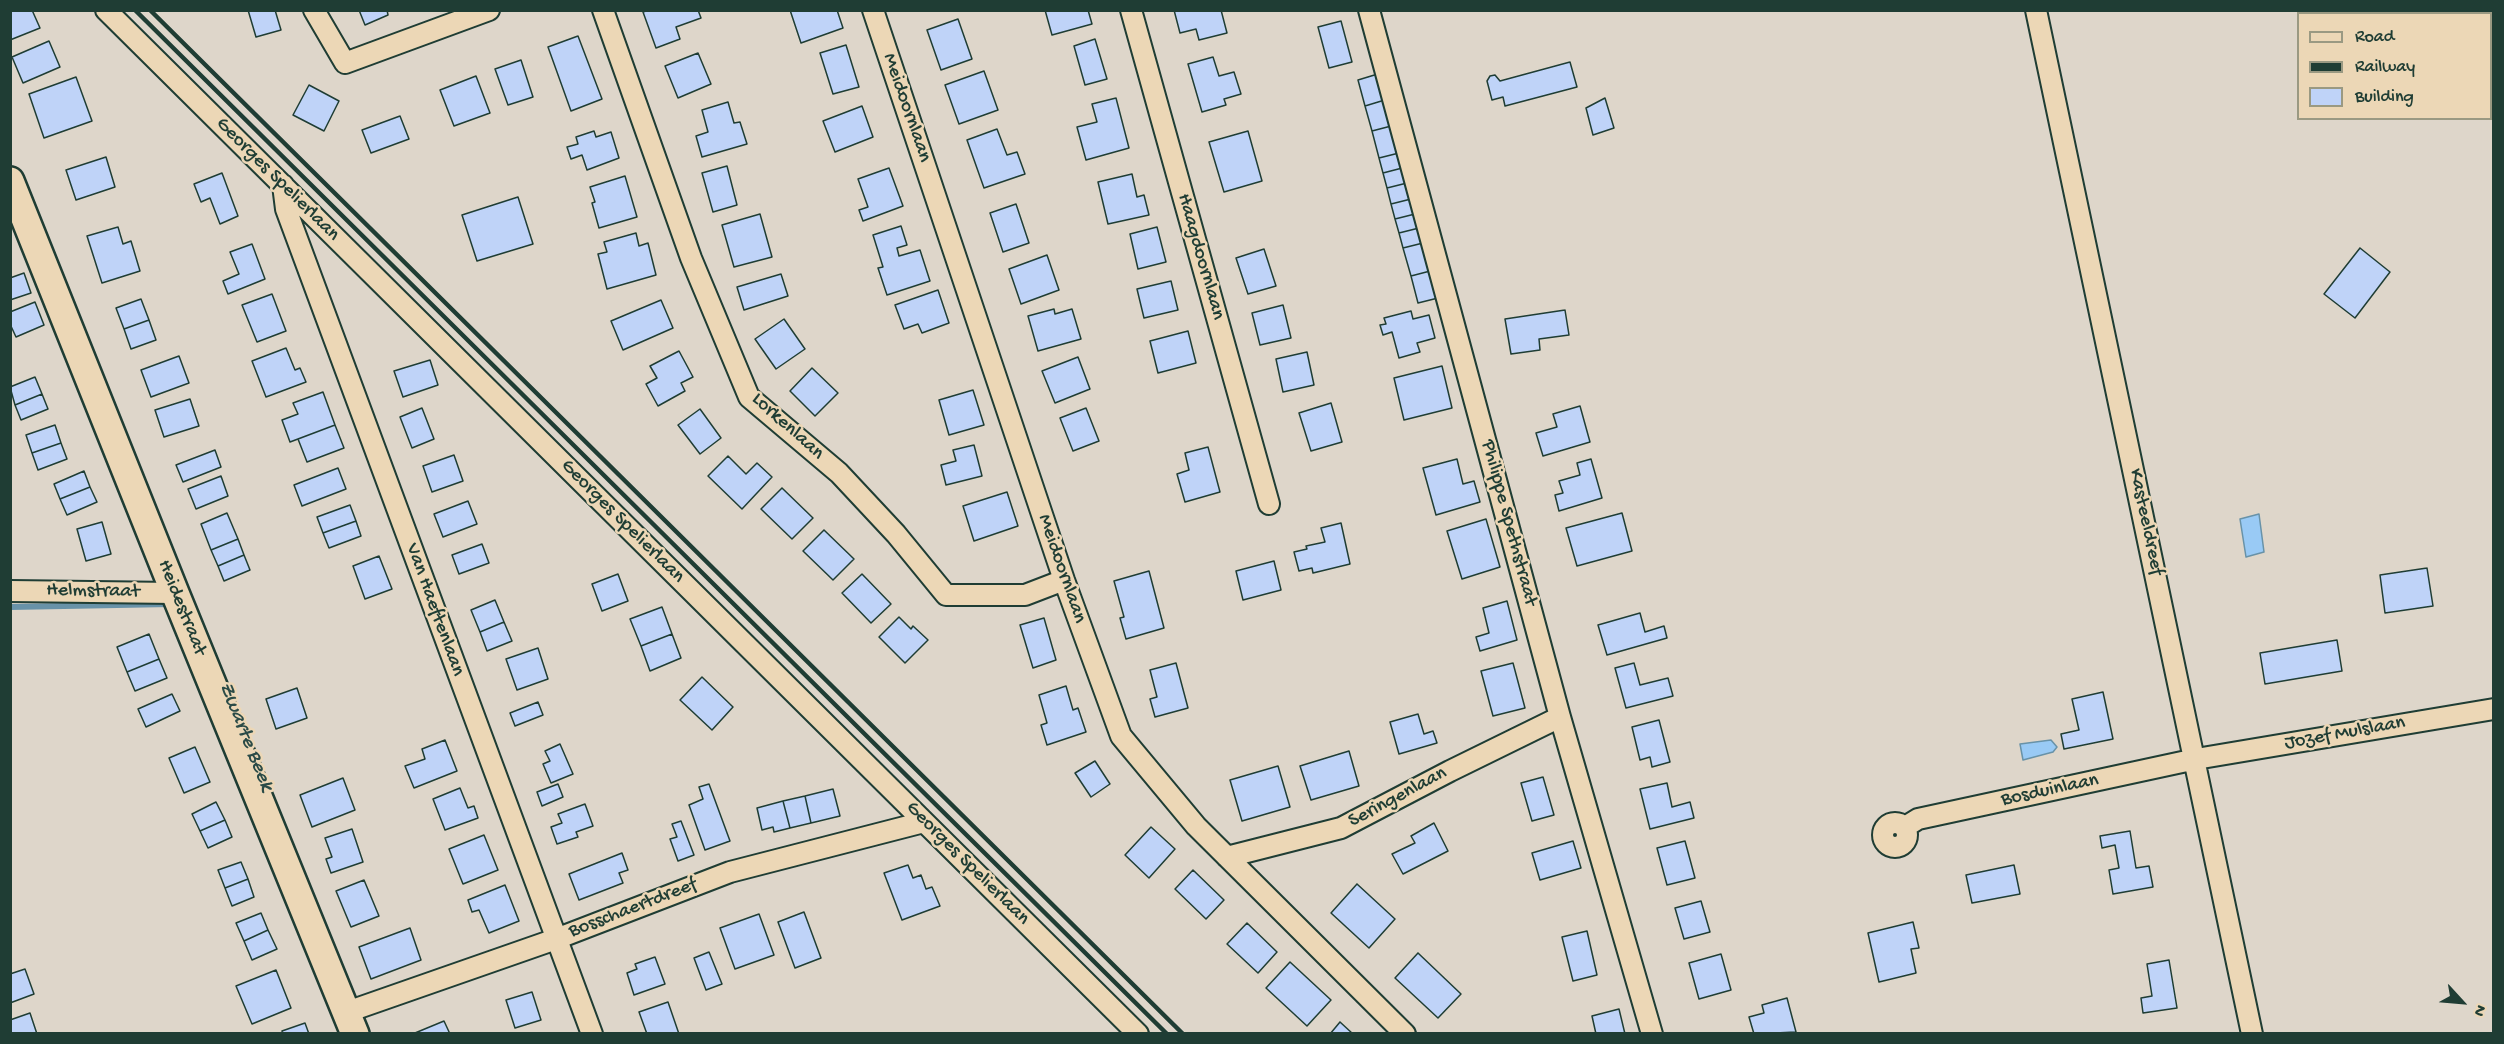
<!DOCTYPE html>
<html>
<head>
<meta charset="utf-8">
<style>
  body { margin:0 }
  #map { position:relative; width:2504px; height:1044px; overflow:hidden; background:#ded6ca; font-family:"Gochi Hand",sans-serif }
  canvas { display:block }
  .frame { position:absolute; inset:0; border:12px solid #1f3d34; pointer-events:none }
  .legend { position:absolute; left:2297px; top:12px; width:195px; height:108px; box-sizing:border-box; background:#ecd7b6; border:2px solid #9a9982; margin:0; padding:8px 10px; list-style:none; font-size:18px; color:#1f3d34 }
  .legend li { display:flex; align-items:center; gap:12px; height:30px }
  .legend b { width:30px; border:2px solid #9a9982 }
  .north { position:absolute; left:2432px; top:972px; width:60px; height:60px; -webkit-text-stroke:4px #ecd7b6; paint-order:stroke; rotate:116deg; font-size:16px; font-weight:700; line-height:24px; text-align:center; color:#1f3d34 }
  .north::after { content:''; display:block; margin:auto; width:21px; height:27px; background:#1f3d34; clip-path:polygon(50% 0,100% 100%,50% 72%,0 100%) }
</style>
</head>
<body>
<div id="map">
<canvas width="2504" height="1044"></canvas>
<div class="frame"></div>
<ul class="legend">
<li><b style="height:8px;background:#ecd7b6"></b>Road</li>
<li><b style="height:8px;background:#1f3d34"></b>Railway</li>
<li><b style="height:16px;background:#bfd3f8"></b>Building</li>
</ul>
<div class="north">N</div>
</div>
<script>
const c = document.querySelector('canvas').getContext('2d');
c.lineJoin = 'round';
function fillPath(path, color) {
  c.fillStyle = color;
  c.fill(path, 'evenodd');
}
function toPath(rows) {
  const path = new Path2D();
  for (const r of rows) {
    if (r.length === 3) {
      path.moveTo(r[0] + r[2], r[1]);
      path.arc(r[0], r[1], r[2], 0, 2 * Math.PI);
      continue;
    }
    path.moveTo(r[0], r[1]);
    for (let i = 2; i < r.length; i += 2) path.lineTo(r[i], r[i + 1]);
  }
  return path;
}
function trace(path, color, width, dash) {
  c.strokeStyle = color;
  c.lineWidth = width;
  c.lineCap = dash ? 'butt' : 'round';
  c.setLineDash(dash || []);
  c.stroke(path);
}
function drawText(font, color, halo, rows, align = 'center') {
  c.font = font + ' "Gochi Hand",sans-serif';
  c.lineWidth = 5;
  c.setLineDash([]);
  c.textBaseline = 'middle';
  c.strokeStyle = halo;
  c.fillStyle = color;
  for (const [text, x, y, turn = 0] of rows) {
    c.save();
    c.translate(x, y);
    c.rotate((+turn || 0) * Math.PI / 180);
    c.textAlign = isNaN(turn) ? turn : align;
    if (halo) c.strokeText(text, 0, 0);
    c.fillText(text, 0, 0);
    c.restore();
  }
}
const water = toPath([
  [2259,514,2264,552,2246,557,2240,519,2259,514],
  [2051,740,2057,747,2053,752,2023,760,2020,744,2051,740]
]);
const stream = toPath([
  [10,607,171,604]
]);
const building = toPath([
  [10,10,32,10,40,28,10,40,10,10],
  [248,10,275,10,281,30,256,37,248,10],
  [359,10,387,10,388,15,365,25,359,10],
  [649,10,698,10,701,18,676,27,680,39,656,48,643,12,649,10],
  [790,10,837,10,843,28,801,43,790,10],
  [1045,10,1088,10,1092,24,1052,35,1045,10],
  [1174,10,1221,10,1227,33,1199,40,1196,29,1180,33,1174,10],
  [958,19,972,59,941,70,927,30,958,19],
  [1341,21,1352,62,1329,68,1318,27,1341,21],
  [578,36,602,99,571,111,548,47,578,36],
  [1095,39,1107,79,1085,85,1074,46,1095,39],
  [49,41,60,67,23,83,12,57,49,41],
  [846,45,859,87,833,94,820,53,846,45],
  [698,53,711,84,678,98,665,66,698,53],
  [1213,57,1219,76,1234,72,1241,94,1224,99,1226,105,1202,112,1188,64,1213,57],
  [521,60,533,97,508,105,495,69,521,60],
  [1570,62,1577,87,1505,106,1503,97,1492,100,1487,81,1490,76,1495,75,1500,81,1570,62],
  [984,71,998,110,959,124,945,85,984,71],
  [1381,73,1388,99,1365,106,1358,80,1381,73],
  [476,76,490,113,454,126,440,90,476,76],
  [76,77,92,121,44,138,29,94,76,77],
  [309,85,339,101,324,131,293,115,309,85],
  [1116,98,1129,148,1086,160,1077,127,1097,122,1092,104,1116,98],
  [1605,98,1614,128,1593,135,1586,108,1605,98],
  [1388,99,1395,125,1372,131,1365,106,1388,99],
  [728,102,734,123,740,122,747,144,702,157,696,136,708,132,702,110,728,102],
  [862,106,873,137,835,152,823,121,862,106],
  [400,116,409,139,371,153,362,130,400,116],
  [1395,125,1403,152,1379,158,1372,131,1395,125],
  [997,129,1007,155,1017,152,1025,174,984,188,967,140,997,129],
  [594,131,596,137,611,132,619,158,587,170,582,155,571,159,567,147,578,144,576,137,594,131],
  [1248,131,1262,181,1224,192,1209,142,1248,131],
  [1403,152,1406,167,1383,173,1379,158,1403,152],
  [106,157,115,187,76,200,66,170,106,157],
  [727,166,737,205,713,212,702,173,727,166],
  [1406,167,1411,182,1387,188,1383,173,1406,167],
  [889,168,903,206,863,221,859,210,868,207,858,179,889,168],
  [222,173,238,216,220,224,210,198,201,202,194,184,222,173],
  [1132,174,1137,197,1144,195,1149,215,1108,224,1098,182,1132,174],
  [625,176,637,217,599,228,592,203,595,202,590,187,625,176],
  [1411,182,1415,198,1391,204,1387,188,1411,182],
  [518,197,533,244,477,261,462,215,518,197],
  [1415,198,1419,213,1395,219,1391,204,1415,198],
  [1016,204,1029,243,1003,252,990,213,1016,204],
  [1419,213,1423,227,1399,233,1395,219,1419,213],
  [760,214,772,257,734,267,722,225,760,214],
  [901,226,907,245,897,248,899,256,920,250,930,281,887,295,878,268,883,267,873,235,901,226],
  [118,227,123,244,131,241,140,271,102,283,87,236,118,227],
  [1157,227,1166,262,1138,269,1130,234,1157,227],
  [1423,227,1427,242,1403,248,1399,233,1423,227],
  [636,233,639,246,648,243,656,275,607,289,598,254,607,252,604,242,636,233],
  [1427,242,1434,270,1411,276,1403,248,1427,242],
  [252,244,265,279,228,294,223,281,239,274,230,252,252,244],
  [2360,248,2390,272,2355,318,2324,294,2360,248],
  [1264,249,1276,286,1248,294,1236,258,1264,249],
  [1047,255,1059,290,1021,304,1009,269,1047,255],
  [1434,270,1442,297,1418,303,1411,276,1434,270],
  [24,273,31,293,10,300,10,278,24,273],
  [781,274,788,296,744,310,737,287,781,274],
  [1171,281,1178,310,1144,318,1137,289,1171,281],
  [938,290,949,323,922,333,918,324,904,329,895,305,938,290],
  [272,294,286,331,257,342,242,305,272,294],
  [141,299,149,320,124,329,116,308,141,299],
  [661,300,673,328,623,350,611,321,661,300],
  [35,302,44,325,16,337,10,324,10,312,35,302],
  [1283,305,1291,338,1260,345,1252,313,1283,305],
  [1054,309,1055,314,1072,309,1081,339,1038,351,1028,316,1054,309],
  [1565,310,1569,335,1539,339,1540,350,1511,354,1505,319,1565,310],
  [1411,311,1413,319,1429,315,1435,338,1417,343,1420,352,1399,358,1392,332,1383,335,1380,325,1386,324,1384,318,1411,311],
  [784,319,805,349,776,369,755,339,784,319],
  [149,320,156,340,131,349,124,329,149,320],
  [1188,331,1196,363,1158,373,1150,341,1188,331],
  [286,348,295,370,300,368,306,382,266,397,252,361,286,348],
  [679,351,693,377,681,383,685,391,658,406,646,384,657,378,650,366,679,351],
  [1307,352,1314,385,1283,392,1276,359,1307,352],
  [179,356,189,383,151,397,141,370,179,356],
  [1078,357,1090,389,1055,403,1042,371,1078,357],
  [430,360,438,385,403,397,394,371,430,360],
  [1442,366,1452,408,1404,420,1394,378,1442,366],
  [812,368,838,393,815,416,790,391,812,368],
  [35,377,42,394,15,405,10,387,35,377],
  [973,390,984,425,949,435,939,400,973,390],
  [323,392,335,425,290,442,282,420,298,414,293,403,323,392],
  [42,394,48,409,21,420,15,405,42,394],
  [190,399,199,426,164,437,155,410,190,399],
  [1331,403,1342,442,1311,451,1299,413,1331,403],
  [1580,406,1590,442,1543,456,1536,433,1557,427,1553,414,1580,406],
  [422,408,434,439,412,448,400,417,422,408],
  [1086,408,1099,441,1073,451,1060,418,1086,408],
  [700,409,721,438,700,454,678,425,700,409],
  [55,425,61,443,32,453,26,435,55,425],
  [335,425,344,448,307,462,298,439,335,425],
  [61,443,67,459,38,470,32,453,61,443],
  [974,445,982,476,946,485,941,465,956,461,953,450,974,445],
  [1208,447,1220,492,1185,502,1177,474,1189,470,1185,453,1208,447],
  [215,450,221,467,183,482,176,465,215,450],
  [454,455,463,481,432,492,423,466,454,455],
  [728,456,746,474,757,463,772,477,742,509,708,476,728,456],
  [1457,459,1463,484,1474,481,1480,502,1436,515,1423,468,1457,459],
  [1591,459,1602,498,1559,511,1555,495,1563,493,1559,481,1580,475,1577,463,1591,459],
  [338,468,346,489,302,506,294,485,338,468],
  [84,471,90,487,60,499,54,484,84,471],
  [221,476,228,496,196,509,188,489,221,476],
  [90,487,97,502,67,515,60,499,90,487],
  [782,488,813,518,792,539,761,509,782,488],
  [1007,492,1018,526,974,541,963,506,1007,492],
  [468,501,477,524,443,537,434,514,468,501],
  [350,505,356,521,323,533,317,517,350,505],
  [227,513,238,539,211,550,201,524,227,513],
  [1622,513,1632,551,1577,566,1566,528,1622,513],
  [1486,519,1500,567,1462,579,1447,531,1486,519],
  [356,521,361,536,329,548,323,533,356,521],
  [102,522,111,554,86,561,77,529,102,522],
  [1341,523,1350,564,1313,573,1312,568,1299,571,1294,552,1307,549,1306,546,1325,542,1321,528,1341,523],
  [824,530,854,559,833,580,803,551,824,530],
  [238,539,244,555,218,566,211,550,238,539],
  [482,544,489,563,459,574,452,555,482,544],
  [244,555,250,570,224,581,218,566,244,555],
  [379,556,392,589,365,599,353,566,379,556],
  [1274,561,1281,590,1243,600,1236,571,1274,561],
  [2427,568,2433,606,2385,613,2380,575,2427,568],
  [1149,571,1164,628,1126,639,1120,618,1124,617,1114,581,1149,571],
  [618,574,628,601,602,611,592,584,618,574],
  [862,574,891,604,871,623,842,593,862,574],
  [495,600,504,622,480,632,471,610,495,600],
  [1507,601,1517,640,1480,651,1476,637,1489,633,1483,608,1507,601],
  [662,607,672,634,641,646,630,619,662,607],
  [1640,613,1645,632,1664,626,1667,638,1607,655,1598,625,1640,613],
  [899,617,911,629,913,626,928,640,905,663,879,637,899,617],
  [1044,618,1056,660,1033,668,1020,625,1044,618],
  [504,622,512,641,487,651,480,632,504,622],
  [149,634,159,659,127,672,117,647,149,634],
  [672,634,681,658,650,671,641,646,672,634],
  [2337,640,2342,671,2265,684,2260,653,2337,640],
  [538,648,548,679,517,690,506,659,538,648],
  [159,659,167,678,135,691,127,672,159,659],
  [1176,663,1188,708,1155,717,1150,699,1157,697,1150,670,1176,663],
  [1513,663,1525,708,1493,716,1481,671,1513,663],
  [1634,663,1640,685,1668,678,1673,696,1626,708,1615,668,1634,663],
  [702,677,733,707,712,730,680,700,702,677],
  [1066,686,1073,710,1078,708,1086,732,1047,745,1041,725,1047,723,1039,695,1066,686],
  [297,688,307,718,276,729,266,699,297,688],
  [2103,692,2113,739,2064,749,2061,734,2079,730,2072,699,2103,692],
  [172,694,180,711,146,727,138,709,172,694],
  [538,702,543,715,515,726,510,713,538,702],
  [1418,714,1424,734,1433,731,1437,743,1399,754,1390,722,1418,714],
  [1659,720,1670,762,1652,767,1650,757,1640,760,1632,727,1659,720],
  [445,740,457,771,414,788,405,766,425,759,422,749,445,740],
  [560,744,573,774,551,783,543,764,550,761,545,751,560,744],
  [195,747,210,782,184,793,169,758,195,747],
  [1349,751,1359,786,1311,800,1300,766,1349,751],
  [1095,761,1110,784,1091,797,1075,773,1095,761],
  [1278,766,1290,807,1242,821,1230,780,1278,766],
  [1543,777,1554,815,1532,821,1521,783,1543,777],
  [343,778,355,810,312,827,300,795,343,778],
  [1667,783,1672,807,1690,802,1694,818,1650,829,1640,789,1667,783],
  [558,784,563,797,542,806,537,792,558,784],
  [709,784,730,841,705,850,689,805,703,799,699,787,709,784],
  [460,788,468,808,474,806,478,818,445,830,433,799,460,788],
  [833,789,840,816,811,823,805,796,833,789],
  [805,796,811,823,790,828,783,801,805,796],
  [783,801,790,828,774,832,773,827,762,830,757,808,783,801],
  [216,802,225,820,200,831,192,814,216,802],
  [585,804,593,826,576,832,578,837,557,844,551,827,562,823,558,814,585,804],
  [225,820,232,837,208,848,200,831,225,820],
  [681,821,694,855,678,861,670,839,677,837,672,824,681,821],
  [1434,823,1448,851,1403,874,1392,854,1415,843,1411,836,1434,823],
  [1151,827,1175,849,1149,878,1125,855,1151,827],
  [352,829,363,862,331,873,326,859,332,857,325,838,352,829],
  [2130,831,2136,868,2149,866,2153,887,2113,894,2109,870,2119,868,2115,845,2102,848,2100,836,2130,831],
  [484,835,498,870,463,884,449,849,484,835],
  [1573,841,1581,868,1540,880,1532,853,1573,841],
  [1685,841,1695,878,1667,885,1657,848,1685,841],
  [622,853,628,870,619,873,623,883,579,900,569,874,622,853],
  [241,862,248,879,225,888,218,870,241,862],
  [908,865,913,878,921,875,926,889,932,887,940,906,902,920,884,873,908,865],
  [2014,865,2020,894,1972,903,1966,875,2014,865],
  [1193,870,1224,900,1206,919,1175,889,1193,870],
  [248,879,254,897,232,906,225,888,248,879],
  [364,880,379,916,351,927,336,891,364,880],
  [1357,884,1395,919,1369,948,1331,913,1357,884],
  [505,885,519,921,489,933,479,910,472,912,468,900,505,885],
  [1701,901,1710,932,1684,939,1675,908,1701,901],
  [804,912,821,958,795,968,778,922,804,912],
  [261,913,268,930,244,941,236,923,261,913],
  [759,914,774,955,735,969,720,928,759,914],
  [1913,922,1919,948,1911,949,1916,973,1879,982,1868,933,1913,922],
  [1247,923,1277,952,1258,973,1227,944,1247,923],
  [410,928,421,960,371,979,359,947,410,928],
  [268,930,277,949,252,960,244,941,268,930],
  [1587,931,1597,975,1573,981,1562,937,1587,931],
  [709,952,722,984,706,990,694,958,709,952],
  [1418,953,1461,994,1438,1018,1395,978,1418,953],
  [1721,954,1731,990,1699,999,1689,963,1721,954],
  [655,957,665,984,634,995,627,973,637,969,635,964,655,957],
  [2169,960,2177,1008,2143,1013,2141,998,2152,996,2147,964,2169,960],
  [1290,962,1331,1000,1307,1026,1266,988,1290,962],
  [25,969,34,994,10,1003,10,974,25,969],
  [276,970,291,1008,252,1024,236,986,276,970],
  [532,992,541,1020,515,1028,506,1000,532,992],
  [1787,998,1796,1032,1754,1034,1749,1017,1764,1013,1762,1005,1787,998],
  [668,1002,679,1034,647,1034,639,1012,668,1002],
  [1619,1009,1625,1034,1596,1034,1592,1016,1619,1009],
  [30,1013,37,1034,10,1034,10,1020,30,1013],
  [444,1021,450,1034,415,1034,415,1033,444,1021],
  [1340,1022,1353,1034,1330,1034,1340,1022],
  [305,1023,309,1034,283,1034,282,1031,305,1023]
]);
const street = toPath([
  [106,10,1138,1034],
  [314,10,345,63,489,10],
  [603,10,691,258,749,397,839,473,896,534,946,595,1025,595,1064,580],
  [873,10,1064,580,1121,736,1196,826,1405,1034],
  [1131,10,1269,504],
  [1369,10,1560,717,1652,1034],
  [2036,10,2252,1034],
  [283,185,286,209,592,1034],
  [10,591,175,593],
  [1895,835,12],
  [1905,827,1918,819,2196,759,2494,709],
  [1227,857,1341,828,1450,771,1560,717],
  [347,1012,556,939,730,872,924,822]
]);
const secondary = toPath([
  [10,181,175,593,355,1034]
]);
const rail = toPath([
  [135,10,1167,1034],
  [150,10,1183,1034]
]);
const streetNames = [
  ["Meidoornlaan",906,108,71],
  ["Georges Spelierlaan",277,180,45],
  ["Haagdoornlaan",1200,257,74],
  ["Lorkenlaan",787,427,42],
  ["Georges Spelierlaan",622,522,45],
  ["Kasteeldreef",2145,522,78],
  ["Philippe Spethstraat",1508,523,75],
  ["Meidoornlaan",1061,569,71],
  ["Helmstraat",93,592,1],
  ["Heidestraat",181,608,68],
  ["Van Haeftenlaan",434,610,70],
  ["Jozef Mulslaan",2345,734,-10],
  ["Bosduinlaan",2050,791,-12],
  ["Seringenlaan",1398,798,-28],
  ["Georges Spelierlaan",967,864,45],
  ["Bosschaertdreef",633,909,-21]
];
const waterNames = [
  ["Zwarte Beek",245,737,68]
];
fillPath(water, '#99caf5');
trace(water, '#6892a8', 1.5);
trace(stream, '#6892a8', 6);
fillPath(building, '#bfd3f8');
trace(building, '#1f3d34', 1.5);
trace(street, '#1f3d34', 24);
trace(secondary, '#1f3d34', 32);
trace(street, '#ecd7b6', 20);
trace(secondary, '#ecd7b6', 27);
trace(rail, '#1f3d34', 4.5);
drawText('20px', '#1f3d34', '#ecd7b6', streetNames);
drawText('italic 21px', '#2b4b47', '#ecd7b6', waterNames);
</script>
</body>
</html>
